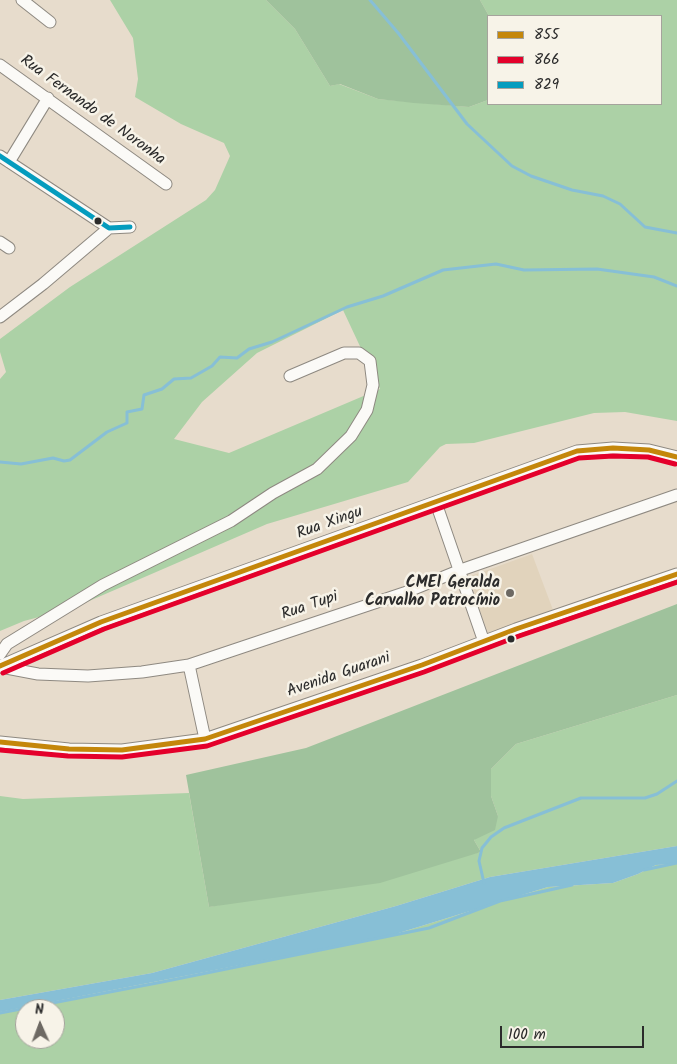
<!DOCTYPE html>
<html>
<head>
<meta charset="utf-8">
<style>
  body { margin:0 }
  #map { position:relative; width:677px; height:1064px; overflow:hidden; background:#e7dccc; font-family:Kalam,sans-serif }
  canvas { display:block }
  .legend { position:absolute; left:487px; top:15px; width:175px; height:90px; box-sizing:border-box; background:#f7f3e8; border:1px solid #a5a39c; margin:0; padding:6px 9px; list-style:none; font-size:15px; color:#2b2b2b }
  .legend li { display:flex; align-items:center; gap:10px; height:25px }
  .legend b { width:25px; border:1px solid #a5a39c }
  .north { position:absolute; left:15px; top:999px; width:50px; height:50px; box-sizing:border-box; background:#f7f3e8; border:1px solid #a5a39c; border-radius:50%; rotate:358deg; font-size:14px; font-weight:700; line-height:20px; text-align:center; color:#2b2b2b }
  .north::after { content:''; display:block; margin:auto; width:18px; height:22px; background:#6d6963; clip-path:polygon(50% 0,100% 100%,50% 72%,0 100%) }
  .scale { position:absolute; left:500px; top:1026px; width:144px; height:22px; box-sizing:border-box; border:2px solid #2b2b2b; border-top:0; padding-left:6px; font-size:15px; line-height:18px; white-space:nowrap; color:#2b2b2b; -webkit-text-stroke:4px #f7f3e8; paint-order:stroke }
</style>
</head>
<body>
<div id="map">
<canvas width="677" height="1064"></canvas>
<ul class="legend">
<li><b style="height:6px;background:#c4870b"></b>855</li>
<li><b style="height:6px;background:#e4002b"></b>866</li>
<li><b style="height:6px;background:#049cbe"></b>829</li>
</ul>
<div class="north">N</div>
<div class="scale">100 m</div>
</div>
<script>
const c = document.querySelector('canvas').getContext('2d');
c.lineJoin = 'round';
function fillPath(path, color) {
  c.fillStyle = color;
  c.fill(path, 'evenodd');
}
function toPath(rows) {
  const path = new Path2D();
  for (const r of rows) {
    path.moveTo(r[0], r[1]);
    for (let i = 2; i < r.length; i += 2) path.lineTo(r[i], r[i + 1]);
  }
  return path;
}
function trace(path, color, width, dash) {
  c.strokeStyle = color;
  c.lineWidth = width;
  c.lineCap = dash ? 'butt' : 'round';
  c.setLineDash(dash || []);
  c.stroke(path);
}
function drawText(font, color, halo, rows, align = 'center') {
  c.font = font + ' Kalam,sans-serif';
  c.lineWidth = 5;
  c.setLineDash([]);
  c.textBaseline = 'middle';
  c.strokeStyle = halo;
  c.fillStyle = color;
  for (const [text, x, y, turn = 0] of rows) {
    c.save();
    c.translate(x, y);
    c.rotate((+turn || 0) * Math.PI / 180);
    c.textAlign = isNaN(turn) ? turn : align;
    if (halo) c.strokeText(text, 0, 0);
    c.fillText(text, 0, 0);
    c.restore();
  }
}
const built = toPath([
  [532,554,553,610,488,633,468,577]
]);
const green = toPath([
  [110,0,266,0,295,29,330,86,339,84,378,99,469,107,488,100,488,104,661,104,661,16,489,16,480,0,677,0,677,421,625,412,594,413,474,443,446,444,440,447,408,482,267,524,73,608,24,621,0,631,0,379,6,372,0,352,0,339,70,287,206,200,215,190,230,156,224,143,181,124,135,97,138,79,133,38],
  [343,310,380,389,229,453,174,439,202,402,257,353],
  [677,695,677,846,490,877,396,906,152,973,0,1000,0,796,23,799,189,793,209,907,481,852,474,840,498,816,491,796,491,769,516,744],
  [677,864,677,1064,0,1064,0,1012,389,936,548,887,613,883,638,874,656,865],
  [25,1009,55,1009,55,1039,25,1039]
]);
const forest = toPath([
  [266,0,480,0,489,16,488,100,469,107,414,103,378,99,340,84,330,86,295,29],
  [677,604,677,695,516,744,491,769,491,796,498,816,495,830,474,840,481,852,380,883,209,907,186,775,306,748]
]);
const water = toPath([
  [677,846,677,864,656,865,638,874,613,883,548,887,389,936,0,1012,0,1000,152,973,396,906,490,877]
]);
const stream = toPath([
  [370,0,399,34,467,124,512,166,531,176,572,190,603,196,620,204,645,227,677,233],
  [0,462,21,464,53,458,64,461,70,460,107,432,127,423,127,412,142,409,144,395,162,389,174,379,191,378,212,366,220,357,237,358,249,349,272,342,347,307,383,296,443,270,496,264,524,270,597,269,654,277,677,286],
  [644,870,677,863],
  [484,883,479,861,482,848,491,837,504,828,581,798,645,798,657,794,677,781],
  [0,1013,162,982,429,928,500,901,572,885]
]);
const minor = toPath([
  [22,0,50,22],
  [0,65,166,184],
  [0,156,109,228,130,227],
  [9,162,48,98],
  [0,242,9,248],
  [0,317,43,284,109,228],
  [436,503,484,642],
  [0,654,7,644,103,585,231,521,273,493,317,469,351,436,367,410,373,385,370,361,359,353,344,353,290,376],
  [189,665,205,739],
  [0,666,101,622,577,451,613,448,649,450,677,457],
  [0,667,38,674,88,676,142,672,189,665,404,593,458,571,677,495],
  [0,742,69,749,122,750,205,739,422,665,516,629,677,574]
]);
const bus1 = toPath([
  [0,666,101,622,577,451,613,448,649,450,677,457],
  [0,742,69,749,122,750,205,739,422,665,516,629,677,574]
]);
const bus2 = toPath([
  [3,673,104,629,579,458,613,456,648,457,675,464],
  [0,750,68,756,122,757,207,746,424,672,519,636,677,582]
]);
const bus3 = toPath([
  [0,156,109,228,130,227]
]);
const markers = [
  [98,221,4.5,"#2b2b2b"],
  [510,593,5,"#6d6963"],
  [511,639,4.5,"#2b2b2b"]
];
const streetNames = [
  ["Rua Fernando de Noronha",92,111,36],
  ["Rua Xingu",330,524,-20],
  ["Rua Tupi",310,607,-19],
  ["Avenida Guarani",339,676,-19]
];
const poiNames = [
  ["CMEI Geralda",500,584],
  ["Carvalho Patrocínio",500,602]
];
fillPath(built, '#e1d3bc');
fillPath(green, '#acd1a6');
fillPath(forest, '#9fc29c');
fillPath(water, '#87bfd6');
trace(stream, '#87bfd6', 3);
trace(minor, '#8e8981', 13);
trace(minor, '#fbfaf7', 11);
trace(bus1, '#c4870b', 5);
trace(bus2, '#e4002b', 5);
trace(bus3, '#049cbe', 5);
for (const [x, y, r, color] of markers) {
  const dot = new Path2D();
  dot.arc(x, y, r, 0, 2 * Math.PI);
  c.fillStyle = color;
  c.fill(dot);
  trace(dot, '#f7f3e8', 2);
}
drawText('16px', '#2b2b2b', '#f7f3e8', streetNames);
drawText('bold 16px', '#2b2b2b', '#f7f3e8', poiNames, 'right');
</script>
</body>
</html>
